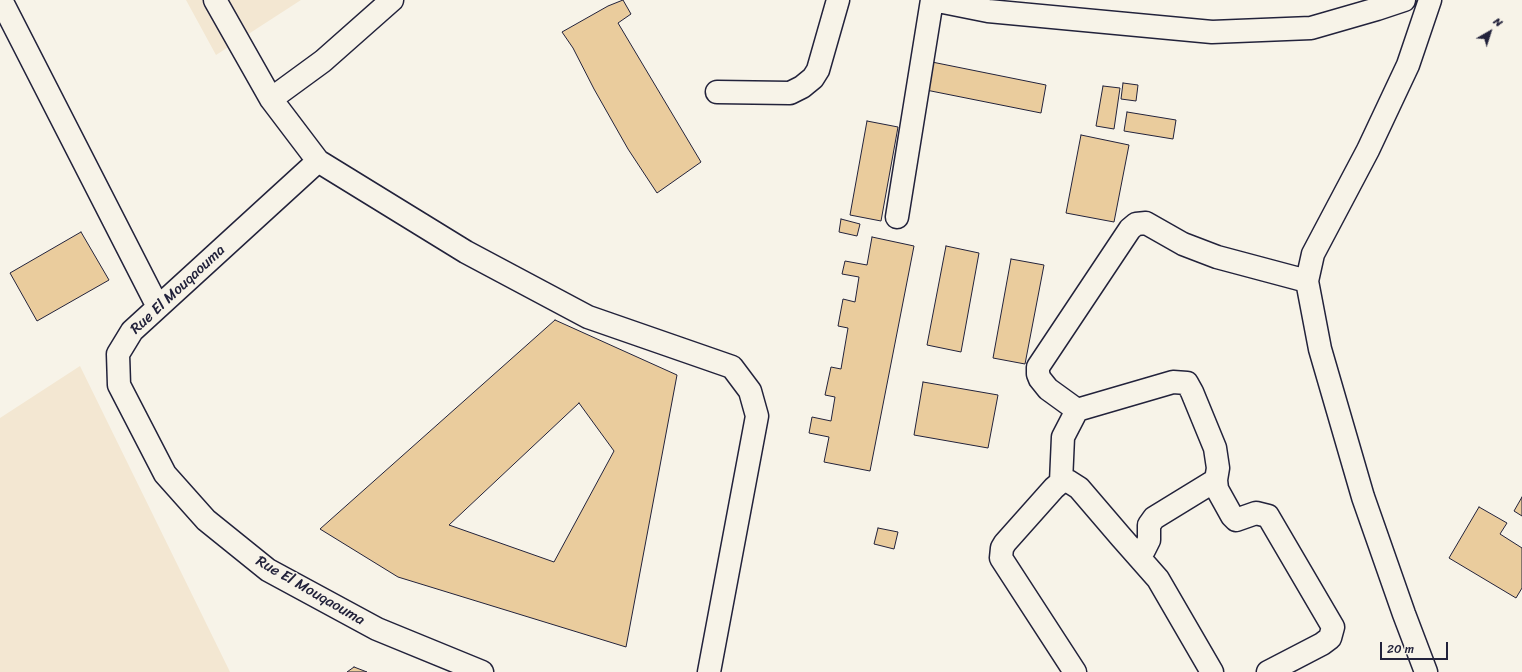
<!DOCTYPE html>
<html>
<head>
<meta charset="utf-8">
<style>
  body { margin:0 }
  #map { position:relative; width:1522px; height:672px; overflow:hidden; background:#f7f3e8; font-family:Sriracha,sans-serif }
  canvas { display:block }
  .north { position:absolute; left:1470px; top:12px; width:40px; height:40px; -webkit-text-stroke:3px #f7f3e8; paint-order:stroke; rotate:39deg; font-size:11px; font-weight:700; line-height:16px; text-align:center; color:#22223b }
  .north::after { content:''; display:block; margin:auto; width:14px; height:18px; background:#22223b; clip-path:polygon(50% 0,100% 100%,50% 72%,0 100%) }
  .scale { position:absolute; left:1380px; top:642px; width:68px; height:18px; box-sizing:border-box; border:2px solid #22223b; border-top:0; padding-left:5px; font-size:12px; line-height:14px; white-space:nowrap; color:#22223b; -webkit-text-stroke:3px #f7f3e8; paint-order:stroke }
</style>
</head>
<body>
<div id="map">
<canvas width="1522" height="672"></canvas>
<div class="north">N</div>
<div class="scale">20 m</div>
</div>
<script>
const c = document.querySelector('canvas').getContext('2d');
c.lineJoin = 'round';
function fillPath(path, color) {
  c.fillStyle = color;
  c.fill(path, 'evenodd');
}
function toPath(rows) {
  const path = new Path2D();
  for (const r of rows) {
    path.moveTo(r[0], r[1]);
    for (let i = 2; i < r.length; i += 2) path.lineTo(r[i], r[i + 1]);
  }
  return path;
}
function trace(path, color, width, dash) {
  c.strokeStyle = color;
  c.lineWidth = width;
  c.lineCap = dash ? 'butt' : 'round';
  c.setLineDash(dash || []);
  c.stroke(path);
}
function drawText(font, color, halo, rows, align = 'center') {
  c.font = font + ' Sriracha,sans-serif';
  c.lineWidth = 3;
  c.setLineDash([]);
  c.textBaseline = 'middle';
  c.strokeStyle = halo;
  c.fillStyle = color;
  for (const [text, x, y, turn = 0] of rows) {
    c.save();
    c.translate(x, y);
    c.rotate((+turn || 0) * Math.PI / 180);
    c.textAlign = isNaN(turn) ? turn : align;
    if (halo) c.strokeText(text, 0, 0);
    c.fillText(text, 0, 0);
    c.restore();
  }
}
const built = toPath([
  [186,0,301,0,216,55],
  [80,366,230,672,0,672,0,418]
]);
const building = toPath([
  [623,0,631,14,618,23,701,162,657,193,628,149,594,89,573,48,562,32,608,6,623,0],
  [927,61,1046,85,1041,113,921,89,927,61],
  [1123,83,1138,85,1136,101,1121,99,1123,83],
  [1103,86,1120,88,1114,129,1096,126,1103,86],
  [1127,112,1176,120,1173,139,1124,131,1127,112],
  [867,121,898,127,881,221,850,215,867,121],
  [1081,135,1129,145,1114,222,1066,213,1081,135],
  [841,219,860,224,857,236,839,232,841,219],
  [81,232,109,280,37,321,10,273,81,232],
  [872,237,914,246,870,471,824,462,829,437,809,433,812,417,831,421,835,397,825,395,831,367,841,369,848,328,838,326,843,299,855,302,859,277,842,274,845,261,867,265,872,237],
  [946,246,979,253,961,352,927,345,946,246],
  [1011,259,1044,265,1025,364,993,358,1011,259],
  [555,320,677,375,626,647,398,577,320,529,555,320],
  [579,403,614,451,554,562,449,525,579,403],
  [923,382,998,395,988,448,914,435,923,382],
  [1522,497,1522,516,1514,511,1522,497],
  [1479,507,1507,523,1500,534,1522,548,1522,588,1516,598,1449,558,1479,507],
  [878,528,898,532,894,549,874,544,878,528],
  [354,667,367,672,347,672,354,667]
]);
const minor = toPath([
  [1,0,158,307],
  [215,0,271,99,318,161,466,252,588,317,732,367,750,391,757,416,709,672],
  [933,0,988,11,1212,32,1311,28,1377,9,1404,0],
  [717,92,790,93,802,87,813,78,818,70,838,0],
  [271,99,323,61,392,0],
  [318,161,132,331,118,354,119,385,165,474,206,520,268,570,377,629,482,672],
  [897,217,932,0],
  [1061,482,1063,437,1077,410],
  [1138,556,1144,550,1149,540,1149,525,1154,518,1216,480],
  [1075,672,1001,558,1002,548,1005,543,1054,488,1061,482,1068,481,1079,488,1121,537,1158,579,1212,672],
  [1268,672,1322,644,1330,638,1333,627,1268,516,1256,513,1236,520,1232,516,1217,489,1216,480,1218,468,1215,448,1192,392,1187,383,1173,382,1077,410,1048,389,1040,379,1038,374,1038,367,1130,229,1136,224,1146,223,1183,244,1217,257,1307,281],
  [1426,672,1404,614,1363,497,1320,349,1307,281,1313,254,1368,150,1408,65,1430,0]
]);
const streetNames = [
  ["Rue El Mouqaouma",178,290,-43],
  ["Rue El Mouqaouma",310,591,30]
];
fillPath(built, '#f3e7d2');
fillPath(building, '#eacc9d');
trace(building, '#22223b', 1);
trace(minor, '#22223b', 25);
trace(minor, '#f7f3e8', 22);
drawText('15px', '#22223b', '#f7f3e8', streetNames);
</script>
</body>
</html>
